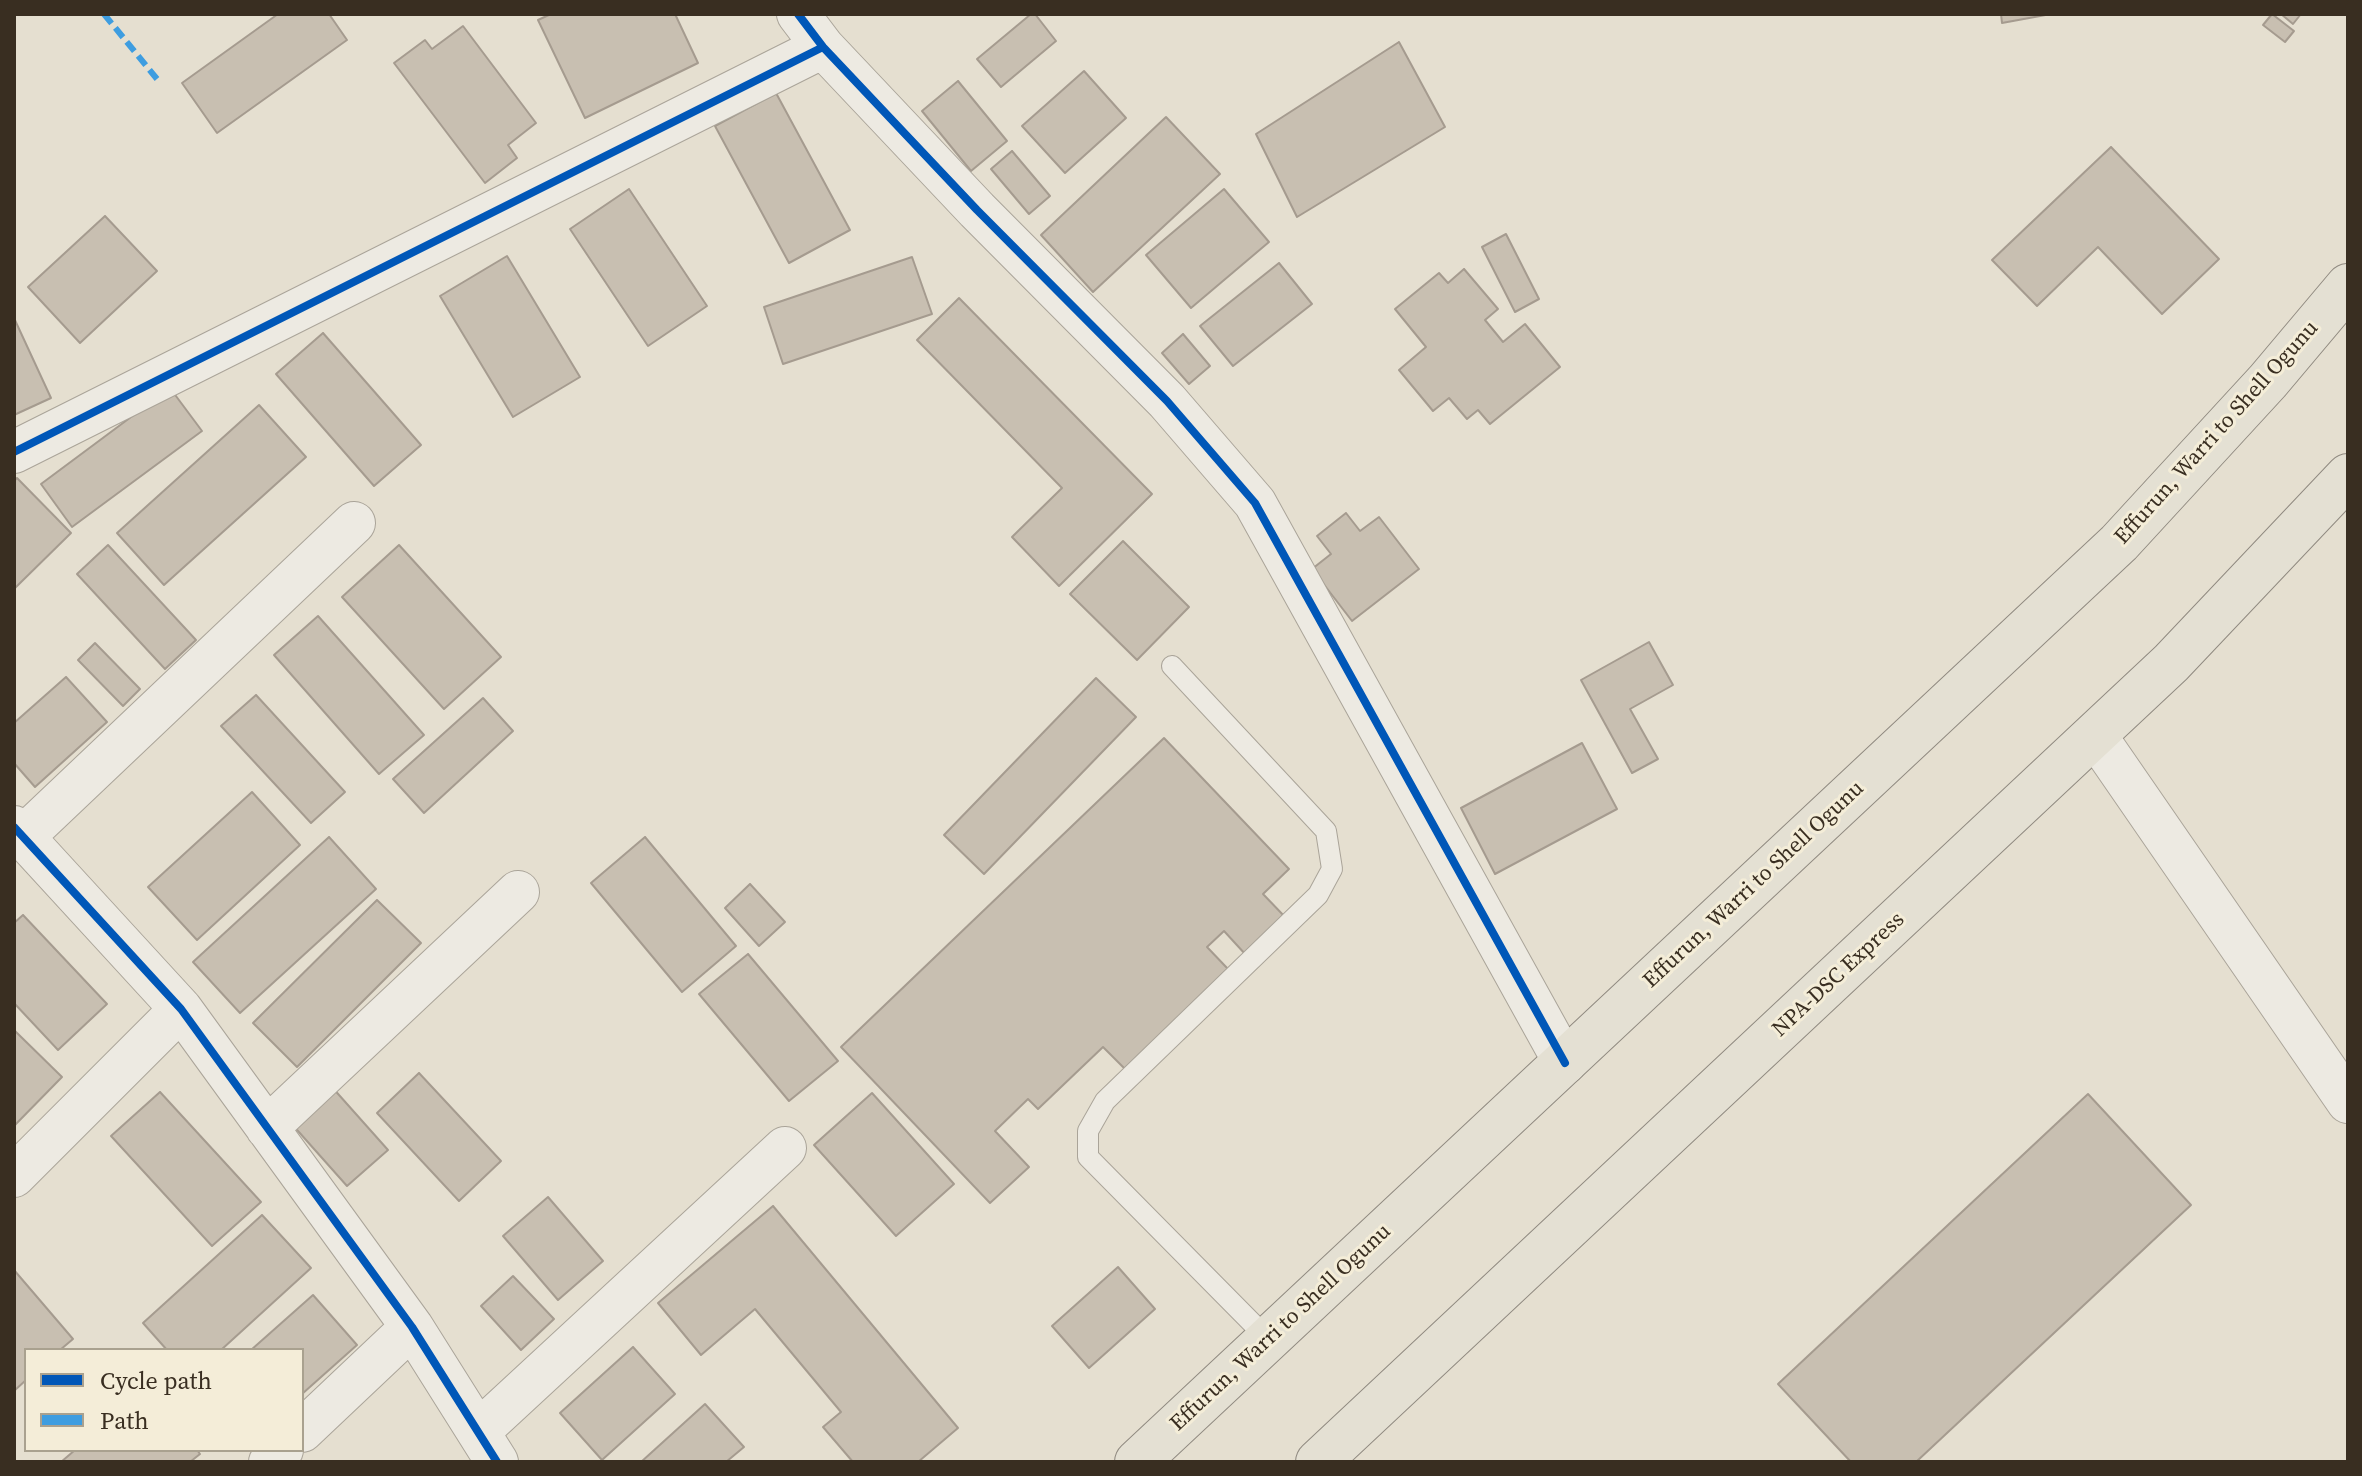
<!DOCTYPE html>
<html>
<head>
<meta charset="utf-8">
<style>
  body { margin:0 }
  #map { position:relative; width:2362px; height:1476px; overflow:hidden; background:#e5dfd0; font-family:"Source Serif 4",serif }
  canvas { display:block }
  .frame { position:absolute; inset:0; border:16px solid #392e21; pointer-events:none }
  .legend { position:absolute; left:24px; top:1348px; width:280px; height:104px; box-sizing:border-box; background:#f4edd8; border:2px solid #a9a18f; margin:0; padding:10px 14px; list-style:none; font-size:24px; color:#392e21 }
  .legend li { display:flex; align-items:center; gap:16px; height:40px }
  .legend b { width:40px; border:2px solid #a9a18f }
</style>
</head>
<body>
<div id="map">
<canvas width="2362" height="1476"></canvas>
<div class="frame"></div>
<ul class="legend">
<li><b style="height:10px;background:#0057b8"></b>Cycle path</li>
<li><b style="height:10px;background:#3e9de0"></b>Path</li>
</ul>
</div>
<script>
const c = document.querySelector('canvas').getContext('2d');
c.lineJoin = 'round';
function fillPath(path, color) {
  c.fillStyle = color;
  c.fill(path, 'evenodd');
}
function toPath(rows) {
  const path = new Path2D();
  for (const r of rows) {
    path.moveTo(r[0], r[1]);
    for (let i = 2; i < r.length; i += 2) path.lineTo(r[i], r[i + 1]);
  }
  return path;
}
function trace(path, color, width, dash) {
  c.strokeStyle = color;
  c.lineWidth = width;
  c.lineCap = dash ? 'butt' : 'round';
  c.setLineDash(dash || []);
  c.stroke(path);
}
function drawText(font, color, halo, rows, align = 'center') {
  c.font = font + ' "Source Serif 4",serif';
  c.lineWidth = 6;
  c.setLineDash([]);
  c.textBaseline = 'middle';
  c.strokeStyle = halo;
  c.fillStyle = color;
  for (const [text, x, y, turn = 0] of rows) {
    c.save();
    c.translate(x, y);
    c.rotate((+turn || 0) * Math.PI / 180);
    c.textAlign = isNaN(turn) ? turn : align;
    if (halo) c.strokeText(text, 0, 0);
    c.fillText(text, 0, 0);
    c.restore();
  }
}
const building = toPath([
  [278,14,329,14,347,40,217,133,182,83,278,14],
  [551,14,675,14,698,63,585,118,538,20,551,14],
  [1031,14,1035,14,1056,41,1001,87,977,59,1031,14],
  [2001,14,2051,14,2002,23,2001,14],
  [2272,14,2294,31,2285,42,2263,25,2272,14],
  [2281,14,2301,14,2293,24,2281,14],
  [463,26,536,123,508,145,517,158,485,183,394,63,425,40,432,49,463,26],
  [1399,42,1445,127,1297,217,1256,134,1399,42],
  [1084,71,1126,118,1065,173,1022,126,1084,71],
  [958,81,1007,141,971,171,922,111,958,81],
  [776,93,850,230,789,263,715,126,776,93],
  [1166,117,1220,174,1093,292,1041,235,1166,117],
  [2111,147,2219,259,2162,314,2098,247,2037,306,1992,260,2111,147],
  [1012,151,1050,196,1029,214,991,169,1012,151],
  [629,189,707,306,648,346,570,229,629,189],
  [1224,189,1269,242,1191,308,1146,255,1224,189],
  [105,216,157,271,80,343,28,287,105,216],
  [1506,234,1539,299,1515,312,1482,247,1506,234],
  [507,256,580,377,513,417,440,296,507,256],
  [912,257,932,314,783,364,764,307,912,257],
  [1279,263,1312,304,1233,366,1200,326,1279,263],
  [1464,269,1498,309,1485,320,1503,342,1525,324,1560,367,1490,424,1478,410,1467,419,1449,398,1433,411,1399,370,1426,347,1395,309,1439,273,1448,283,1464,269],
  [959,298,1152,494,1059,586,1012,537,1062,488,917,340,959,298],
  [14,318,51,398,14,415,14,318],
  [323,333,421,445,374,486,276,374,323,333],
  [1183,334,1210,366,1189,384,1162,353,1183,334],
  [170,388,202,431,72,527,41,484,170,388],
  [259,405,306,457,164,585,117,533,259,405],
  [17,478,71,533,14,589,14,481,17,478],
  [1346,513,1360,531,1379,517,1419,569,1352,621,1312,569,1331,554,1317,536,1346,513],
  [1123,541,1189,607,1137,660,1070,594,1123,541],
  [108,545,196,640,165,669,77,574,108,545],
  [399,545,501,657,444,709,342,597,399,545],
  [318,616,424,735,379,774,274,655,318,616],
  [1649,642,1673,685,1630,709,1658,759,1632,773,1581,680,1649,642],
  [95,643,140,689,123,706,78,660,95,643],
  [66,677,107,722,35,787,14,763,14,723,66,677],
  [1096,678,1136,717,984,874,944,835,1096,678],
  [256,695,345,792,311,823,221,726,256,695],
  [483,698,513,731,424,813,393,779,483,698],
  [1164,738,1289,869,1263,894,1286,918,1246,955,1224,931,1207,947,1228,969,1125,1069,1103,1047,1038,1109,1028,1099,995,1131,1029,1167,990,1203,841,1047,1164,738],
  [1582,743,1617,809,1495,874,1461,808,1582,743],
  [252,792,300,845,197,940,148,887,252,792],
  [329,837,376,889,240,1013,193,962,329,837],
  [645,837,736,946,682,992,591,883,645,837],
  [750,884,785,922,759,946,725,908,750,884],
  [377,900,421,943,297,1067,253,1023,377,900],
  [23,915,107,1004,58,1050,14,1003,14,923,23,915],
  [748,954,838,1061,789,1101,699,994,748,954],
  [14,1030,62,1077,14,1126,14,1030],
  [419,1073,501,1161,459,1201,377,1113,419,1073],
  [331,1086,388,1150,347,1186,290,1122,331,1086],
  [160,1092,261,1202,212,1246,111,1136,160,1092],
  [872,1093,954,1184,896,1236,814,1145,872,1093],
  [2088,1094,2191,1205,1916,1462,1851,1462,1778,1384,2088,1094],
  [548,1197,603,1261,558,1300,503,1236,548,1197],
  [773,1206,958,1428,918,1462,853,1462,823,1427,841,1412,755,1309,701,1355,658,1303,773,1206],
  [262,1215,311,1268,221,1350,167,1350,143,1323,262,1215],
  [1118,1267,1155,1309,1089,1368,1052,1326,1118,1267],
  [14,1270,73,1339,60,1350,26,1350,26,1380,14,1391,14,1270],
  [513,1276,554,1319,521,1350,481,1306,513,1276],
  [313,1295,357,1345,302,1394,302,1350,251,1350,313,1295],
  [633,1347,675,1394,602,1460,560,1413,633,1347],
  [705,1404,744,1447,726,1462,641,1462,705,1404],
  [75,1450,197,1450,200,1454,190,1462,61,1462,75,1450]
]);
const lane = toPath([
  [1172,666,1326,831,1332,869,1318,895,1105,1101,1088,1131,1088,1157,1268,1339]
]);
const street = toPath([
  [798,14,823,47,977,210,1167,401,1255,503,1565,1063],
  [14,452,823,47],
  [2095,735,2348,1102],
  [14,827,181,1009,412,1327,497,1462],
  [23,837,354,523],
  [267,1128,518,892],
  [14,1176,181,1009],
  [302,1431,412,1327],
  [479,1431,785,1148],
  [270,1462,282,1450]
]);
const primary = toPath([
  [1137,1462,2119,543,2268,381,2348,286],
  [1318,1462,2171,663,2348,476]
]);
const quiet = toPath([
  [104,14,157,79]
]);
const cycleway = toPath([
  [798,14,823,47,977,210,1167,401,1255,503,1565,1063],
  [14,452,823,47],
  [14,827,181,1009,412,1327,497,1462]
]);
const streetNames = [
  ["Effurun, Warri to Shell Ogunu",2217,433,-48],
  ["Effurun, Warri to Shell Ogunu",1754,885,-43],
  ["NPA-DSC Express",1839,975,-43],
  ["Effurun, Warri to Shell Ogunu",1281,1328,-43]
];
fillPath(building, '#c8bfb1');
trace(building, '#a59b8f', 2);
trace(lane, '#aaa499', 22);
trace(street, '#aaa499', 44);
trace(primary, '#908a80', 46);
trace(lane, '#edeae2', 20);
trace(street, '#edeae2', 42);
trace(primary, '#e4e0d3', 44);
trace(quiet, '#3e9de0', 6, [12, 6]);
trace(cycleway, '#0057b8', 8);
drawText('22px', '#392e21', '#f4edd8', streetNames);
</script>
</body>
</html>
